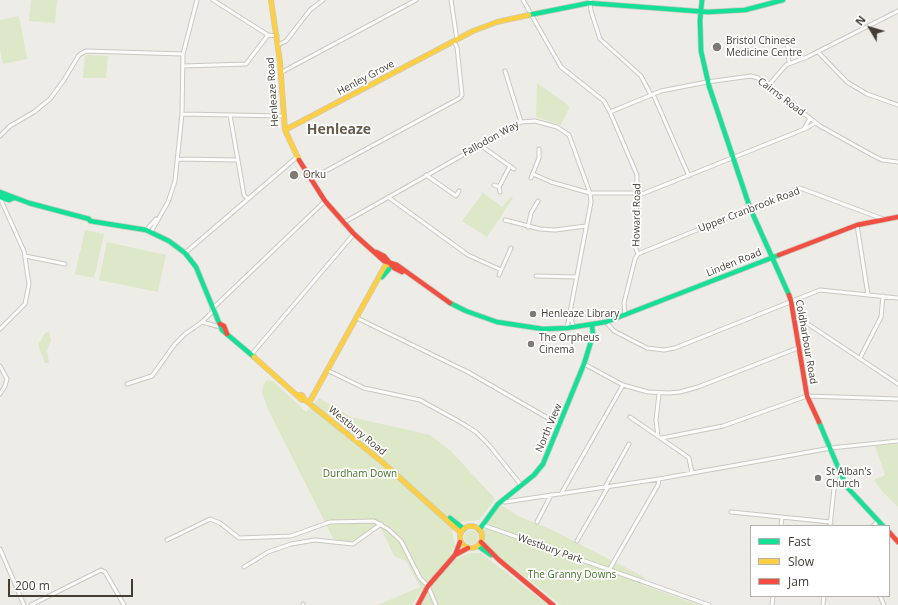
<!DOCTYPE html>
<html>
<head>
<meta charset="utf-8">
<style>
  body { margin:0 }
  #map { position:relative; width:898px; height:605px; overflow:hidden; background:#eeece7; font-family:"Open Sans",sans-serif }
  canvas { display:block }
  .legend { position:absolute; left:750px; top:525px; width:140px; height:72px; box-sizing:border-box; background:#fff; border:1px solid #b4b1ae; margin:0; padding:5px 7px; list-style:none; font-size:12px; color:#433d34 }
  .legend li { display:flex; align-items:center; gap:8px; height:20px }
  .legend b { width:20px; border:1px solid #b4b1ae }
  .north { position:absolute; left:850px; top:8px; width:40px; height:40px; -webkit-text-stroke:3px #fff; paint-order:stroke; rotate:308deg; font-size:11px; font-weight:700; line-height:16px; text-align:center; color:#433d34 }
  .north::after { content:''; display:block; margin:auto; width:14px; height:18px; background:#433d34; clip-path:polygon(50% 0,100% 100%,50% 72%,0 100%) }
  .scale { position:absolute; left:8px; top:579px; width:125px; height:18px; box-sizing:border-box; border:2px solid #433d34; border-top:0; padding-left:5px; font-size:12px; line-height:14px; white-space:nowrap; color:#433d34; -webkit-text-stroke:3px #fff; paint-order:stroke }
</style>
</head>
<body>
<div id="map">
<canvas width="898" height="605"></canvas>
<ul class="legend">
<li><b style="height:5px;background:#16e098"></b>Fast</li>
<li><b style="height:5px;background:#ffcf43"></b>Slow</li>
<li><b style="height:5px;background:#f24e42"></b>Jam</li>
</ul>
<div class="north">N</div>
<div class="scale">200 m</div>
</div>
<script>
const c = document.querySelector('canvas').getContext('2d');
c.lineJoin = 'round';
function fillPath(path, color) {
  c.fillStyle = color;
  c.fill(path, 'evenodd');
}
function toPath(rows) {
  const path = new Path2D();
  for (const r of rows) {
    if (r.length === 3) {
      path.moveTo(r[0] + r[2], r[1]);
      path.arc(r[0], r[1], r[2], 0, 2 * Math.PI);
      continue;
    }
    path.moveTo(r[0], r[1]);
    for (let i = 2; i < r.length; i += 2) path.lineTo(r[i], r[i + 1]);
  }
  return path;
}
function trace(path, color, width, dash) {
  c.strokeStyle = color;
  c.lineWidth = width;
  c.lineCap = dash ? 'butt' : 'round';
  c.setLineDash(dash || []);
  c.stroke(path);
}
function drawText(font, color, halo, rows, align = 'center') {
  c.font = font + ' "Open Sans",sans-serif';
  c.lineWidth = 3.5;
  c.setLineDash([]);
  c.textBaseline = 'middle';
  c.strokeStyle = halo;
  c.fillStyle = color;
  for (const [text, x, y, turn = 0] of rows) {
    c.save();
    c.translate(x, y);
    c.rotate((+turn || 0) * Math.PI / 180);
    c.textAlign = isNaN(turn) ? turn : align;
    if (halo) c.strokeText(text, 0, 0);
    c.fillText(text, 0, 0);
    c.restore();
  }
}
const green = toPath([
  [31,0,57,0,55,23,29,21],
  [19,16,27,59,3,64,0,49,0,20],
  [87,55,108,56,106,78,83,78,85,56],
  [537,83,568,105,569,108,561,125,536,117],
  [483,193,502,207,511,197,513,198,487,237,462,221],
  [85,230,104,234,94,278,75,274],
  [107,242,166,255,158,292,99,280],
  [49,332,51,341,47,351,49,363,45,363,38,345,45,333],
  [267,380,273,381,306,412,319,398,351,417,430,435,451,451,495,499,479,520,460,522,452,530,455,546,451,553,457,559,470,553,481,553,548,605,421,605,425,599,421,590,412,605,378,605,420,587,406,561,394,556,379,524,353,542,344,542,334,540,269,411,262,393,263,385],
  [898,444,898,507,882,491,874,480,885,475,875,446],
  [501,505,520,517,550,529,644,577,642,585,699,605,561,605,483,544,481,526],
  [471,537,7]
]);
const street = toPath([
  [213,0,268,35,277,36],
  [451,0,457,40],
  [523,0,561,67,604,101,610,112,637,175,636,249,638,254],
  [590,0,591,11,600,39,641,76,651,95],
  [787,38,789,63],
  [278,45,286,41,310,10,323,0],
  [818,52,847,82,867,94,898,105],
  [183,66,246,64,268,35],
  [505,71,521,122],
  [282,72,416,0],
  [768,86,786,65,807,57,898,11],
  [653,94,689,176],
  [610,112,661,91,707,82,751,76,758,78,820,126,872,155,882,160,898,162],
  [182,114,283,116],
  [230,115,244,195,247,198],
  [804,129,810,118],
  [0,136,10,126,34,112,50,99,64,80,79,55,86,51,183,54],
  [480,145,514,169],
  [178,159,238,160],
  [533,174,551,182,590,193,637,193],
  [426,175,456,196,459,191],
  [531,178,539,158,539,149],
  [311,179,460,98,462,95,457,47,454,42],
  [494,185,499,187,500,192],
  [499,187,510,166],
  [637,196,807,128,815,123],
  [388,197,468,255,501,270],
  [505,220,540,229,555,230,586,226],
  [343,223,521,122,535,121,557,127,569,135,590,193,591,202,567,328],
  [857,225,868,295],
  [528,227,531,213,538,201],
  [146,230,156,219],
  [151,232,168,202,175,181,182,114,183,54,197,0],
  [185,253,297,157],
  [25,256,65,264],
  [499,275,511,248],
  [536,276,577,277],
  [212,309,325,201],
  [625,315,624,303,635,259,638,254,800,188,883,219],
  [570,317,574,327],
  [357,318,468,372,560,425],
  [794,318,802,320,898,384],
  [202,322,220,327],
  [606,322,614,331,647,348,664,350,675,348,820,290,898,298],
  [0,329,25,304,29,284,24,251,0,198],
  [251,355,354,234],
  [860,358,881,317,883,296],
  [584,364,623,385,648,392,669,393,680,392,698,387,798,348],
  [0,366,7,379,5,386,0,394],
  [327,370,364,388,420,400,460,422,476,432,489,445,521,485],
  [127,384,152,376,175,344,185,334,202,322,213,311],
  [630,417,685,455,689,458,692,473],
  [658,436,656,420,659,394],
  [662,438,723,426,807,396,898,399],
  [605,487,629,444],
  [561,494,623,385],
  [501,501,505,502,659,479,831,448,898,441],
  [731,512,831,522],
  [537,522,551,495],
  [483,525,709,605],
  [781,526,782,518],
  [830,526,834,489,841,477],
  [873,526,878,521],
  [167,540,210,519,220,523,239,538,291,536,330,522,374,521,388,529,401,541,420,578,428,586,436,605],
  [577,541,608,487],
  [0,549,24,605],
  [244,567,268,552,291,544,315,540,353,544,381,524],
  [609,570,658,485,659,479],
  [880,596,884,605],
  [31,605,101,570,105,572,124,605],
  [303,605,303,604],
  [772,605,773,596],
  [823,605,824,596]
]);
const fast = toPath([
  [702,0,700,20,701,51,709,86,750,208,789,295],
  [529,15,589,3,708,12,745,10,783,0],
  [0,192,29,203,89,219,90,221,146,230,169,241,185,253,196,267,222,330,254,357],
  [0,197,9,200,14,198],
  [382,277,389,269,390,264],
  [450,303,466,311,497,322,543,329,567,328,606,322,779,255],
  [819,422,846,486,883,526],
  [450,518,464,529],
  [479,530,498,504,534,475,543,464,584,364,593,335,592,325],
  [478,546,491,555]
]);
const slow = toPath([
  [271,0,280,62,285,130,299,160],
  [285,130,473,31,497,22,529,15],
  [254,357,302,400,305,400],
  [298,395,302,395,305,400,381,461,461,533],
  [309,403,385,266,390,264],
  [471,537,11]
]);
const jam = toPath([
  [299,160,325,201,354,234,384,261,397,265,450,303],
  [376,252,384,256,394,268,402,272],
  [779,255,857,225,898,217],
  [789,295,791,301,807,396,819,422],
  [220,324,224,326,227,334],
  [889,532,898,542],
  [481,542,499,560,553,605],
  [455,555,468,548],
  [418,605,428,586,455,555,460,542]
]);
const markers = [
  [717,47,5,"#7f7a73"],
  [294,175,5,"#7f7a73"],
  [533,314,4,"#7f7a73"],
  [531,344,4,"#7f7a73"],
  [818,478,4,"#7f7a73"]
];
const poiNames = [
  ["Bristol Chinese",726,41],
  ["Medicine Centre",726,53],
  ["Orku",303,175],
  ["Henleaze Library",541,314],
  ["The Orpheus",539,338],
  ["Cinema",539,350],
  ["St Alban's",826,472],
  ["Church",826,484]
];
const streetNames = [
  ["Henley Grove",366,78,-28],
  ["Henleaze Road",273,92,-94],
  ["Cairns Road",781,97,37],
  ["Fallodon Way",491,139,-29],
  ["Upper Cranbrook Road",749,210,-21],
  ["Howard Road",637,215,-89],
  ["Linden Road",734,263,-22],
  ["Coldharbour Road",806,342,80],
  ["North View",549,428,-67],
  ["Westbury Road",357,431,39],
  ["Westbury Park",550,549,20]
];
const parkNames = [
  ["Durdham Down",360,474],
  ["The Granny Downs",572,575]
];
const districtNames = [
  ["Henleaze",339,130]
];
fillPath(green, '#dce8c7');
trace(street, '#cac8c3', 5);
trace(fast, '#cdc9be', 6);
trace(slow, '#cdc9be', 6);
trace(jam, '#cdc9be', 6);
trace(street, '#fcfcfb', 3);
trace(fast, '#16e098', 4.5);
trace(slow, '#ffcf43', 4.5);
trace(jam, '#f24e42', 4.5);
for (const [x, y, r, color] of markers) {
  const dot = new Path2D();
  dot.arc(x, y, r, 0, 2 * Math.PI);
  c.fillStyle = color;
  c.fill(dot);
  trace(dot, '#fff', 1.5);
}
drawText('10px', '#433d34', '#fff', poiNames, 'left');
drawText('10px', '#433d34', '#fff', streetNames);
drawText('10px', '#46732a', '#fff', parkNames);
drawText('bold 14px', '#665b4c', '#fff', districtNames);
</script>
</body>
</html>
